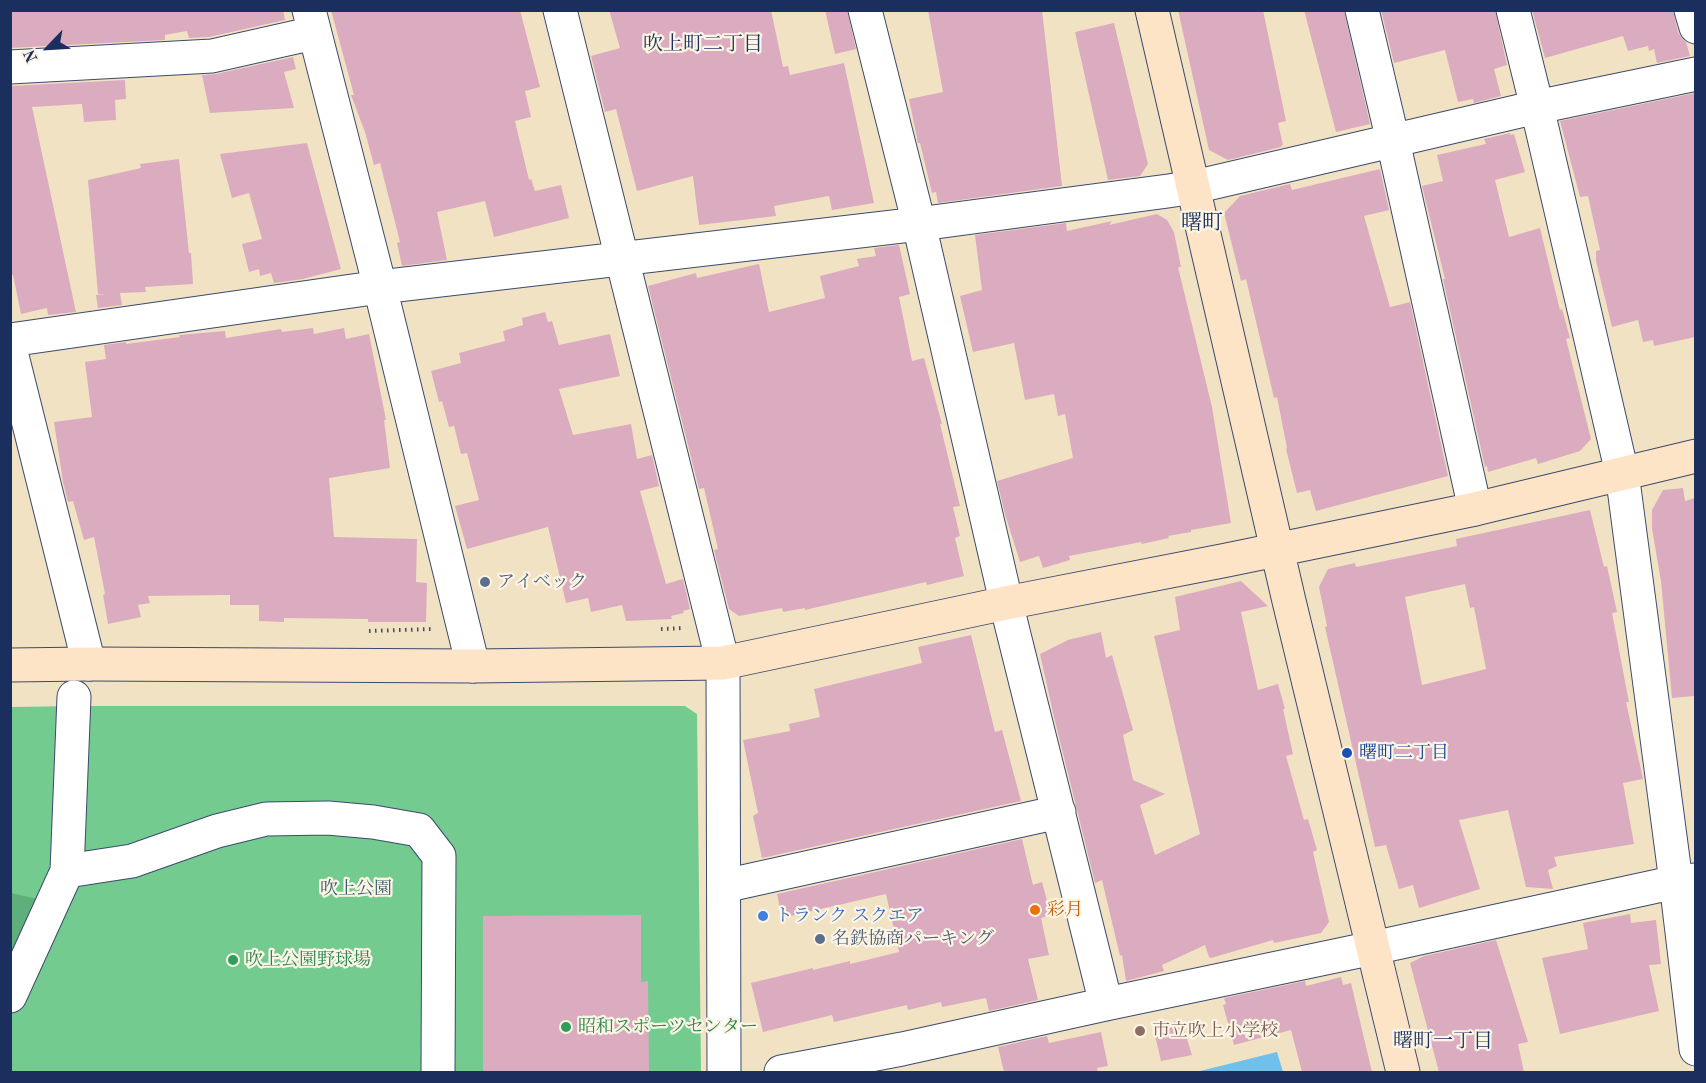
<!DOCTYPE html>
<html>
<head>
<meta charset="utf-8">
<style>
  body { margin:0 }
  #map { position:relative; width:1706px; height:1083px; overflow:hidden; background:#f2e2c4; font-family:"Old Standard TT",serif }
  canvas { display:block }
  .frame { position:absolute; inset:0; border:12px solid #1b2f5e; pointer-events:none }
  .north { position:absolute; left:18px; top:18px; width:60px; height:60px; -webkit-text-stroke:4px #fcf5e5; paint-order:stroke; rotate:245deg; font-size:16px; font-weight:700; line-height:24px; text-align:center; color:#1b2f5e }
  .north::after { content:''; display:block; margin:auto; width:21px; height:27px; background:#1b2f5e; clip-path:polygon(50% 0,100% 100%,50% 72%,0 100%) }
</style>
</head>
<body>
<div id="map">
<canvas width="1706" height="1083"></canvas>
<div class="frame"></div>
<div class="north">N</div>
</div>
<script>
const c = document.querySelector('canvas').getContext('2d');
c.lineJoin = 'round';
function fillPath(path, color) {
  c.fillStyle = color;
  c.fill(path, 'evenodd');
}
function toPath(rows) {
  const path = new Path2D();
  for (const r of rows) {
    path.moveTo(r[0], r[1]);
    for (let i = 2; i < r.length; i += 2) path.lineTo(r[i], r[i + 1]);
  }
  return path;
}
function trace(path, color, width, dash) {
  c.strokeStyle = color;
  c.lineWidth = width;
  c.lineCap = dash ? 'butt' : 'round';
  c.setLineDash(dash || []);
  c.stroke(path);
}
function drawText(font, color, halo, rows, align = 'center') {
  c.font = font + ' "Old Standard TT","Noto Serif JP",serif';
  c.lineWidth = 4.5;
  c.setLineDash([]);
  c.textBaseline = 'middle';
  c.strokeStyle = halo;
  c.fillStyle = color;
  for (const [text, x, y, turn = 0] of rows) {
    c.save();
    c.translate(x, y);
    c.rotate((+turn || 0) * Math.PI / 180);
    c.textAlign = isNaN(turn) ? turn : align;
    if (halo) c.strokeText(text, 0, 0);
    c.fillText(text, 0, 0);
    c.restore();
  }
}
const green = toPath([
  [77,706,685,706,697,714,701,1072,11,1072,11,707]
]);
const forest = toPath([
  [11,893,37,899,11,961]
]);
const water = toPath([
  [1277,1052,1283,1072,1196,1072]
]);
const building = toPath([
  [10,10,283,10,285,20,209,37,189,38,187,31,165,35,165,40,10,48],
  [331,10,520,10,540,87,525,91,531,117,515,121,529,180,531,179,535,191,561,185,569,218,494,237,485,201,437,212,447,260,402,266,397,243,400,242,380,163,374,165,365,132,351,95,354,95],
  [609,10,771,10,783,67,788,66,790,75,844,63,874,203,832,210,829,196,774,206,776,216,699,225,693,176,637,191,616,109,605,112,591,56,620,48],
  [825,10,847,10,856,49,835,54],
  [928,10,1042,10,1062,186,938,203,936,192,932,193,920,143,918,143,917,138,909,99,943,92],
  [1178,10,1263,10,1286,121,1278,123,1283,145,1281,146,1281,147,1228,160,1209,150],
  [1304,10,1344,10,1370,124,1336,132],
  [1381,10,1495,10,1507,65,1494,69,1501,96,1474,103,1473,99,1458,102,1445,50,1394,63],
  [1532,10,1673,10,1678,32,1683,40,1686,42,1690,56,1657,63,1654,49,1649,51,1648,46,1628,51,1623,36,1545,58],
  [1114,23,1148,164,1140,176,1108,180,1075,32],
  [293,57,296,69,284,72,294,108,210,113,202,75,216,74],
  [125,80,126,99,115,100,116,120,84,122,82,104,32,107,76,312,48,315,47,308,21,314,13,275,10,275,10,86],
  [1695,93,1695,337,1654,346,1653,340,1643,342,1638,320,1612,327,1596,261,1596,251,1600,250,1588,196,1580,197,1560,121],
  [1510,133,1510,135,1514,134,1525,172,1495,180,1509,237,1540,228,1560,310,1562,309,1570,338,1566,339,1591,439,1580,451,1538,464,1536,458,1488,472,1487,466,1485,467,1443,279,1445,279,1422,186,1443,181,1437,155,1486,144,1484,139],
  [307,143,341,269,303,279,274,283,271,273,260,276,259,269,249,272,242,244,262,239,249,193,232,198,220,154],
  [179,159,189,253,191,253,193,284,145,287,146,292,120,293,122,305,98,308,96,295,106,294,98,294,88,180,141,168,140,164],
  [1380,169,1389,210,1364,216,1390,307,1410,302,1448,476,1316,511,1310,490,1297,493,1286,449,1287,448,1277,397,1274,398,1246,279,1241,281,1224,213,1240,196,1290,184,1292,190],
  [1157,214,1167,220,1174,232,1181,267,1178,267,1212,407,1231,523,1191,530,1191,532,1168,536,1169,538,1142,544,1141,542,1069,556,1070,560,1043,568,1039,556,1020,562,1005,514,997,481,1073,458,1065,414,1058,416,1054,394,1025,400,1014,343,973,352,960,296,982,290,975,235,1066,223,1067,231,1112,221,1109,225],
  [899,245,910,294,899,297,912,361,924,358,942,424,940,424,960,506,953,507,960,536,955,538,964,576,927,585,926,582,805,610,805,608,783,612,782,608,739,616,729,609,714,550,718,549,704,488,699,489,648,286,696,273,697,278,759,264,769,312,825,298,820,276,859,266,857,259,876,256,874,248],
  [545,312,548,322,552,321,559,345,610,334,620,376,559,389,573,435,631,424,637,459,652,455,659,486,640,491,666,584,683,579,690,609,683,611,684,613,671,616,672,619,626,621,622,605,591,612,588,598,566,603,548,527,467,549,455,506,479,500,467,453,461,454,454,426,449,427,442,401,439,402,431,371,461,363,459,353,505,341,503,331,523,325,522,318],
  [313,328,314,334,344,328,346,339,369,334,386,420,384,420,390,468,329,478,334,537,417,539,416,582,427,583,426,622,368,622,368,619,284,618,284,622,259,621,259,605,230,605,230,595,148,596,150,603,138,605,141,617,108,624,103,595,105,594,94,537,84,540,73,501,68,502,63,482,54,422,92,417,85,362,106,359,104,345,126,342,126,344,180,337,179,335,225,331,226,338,281,329,282,332],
  [1683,488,1685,501,1695,498,1695,696,1672,698,1661,581,1652,529,1652,510,1663,490],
  [1590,510,1604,567,1607,566,1617,612,1612,613,1629,702,1626,702,1643,779,1623,783,1634,844,1554,857,1557,866,1548,870,1553,889,1526,887,1508,810,1459,820,1480,889,1419,908,1413,885,1399,889,1386,845,1375,847,1325,627,1327,626,1319,587,1328,569,1355,563,1356,567,1457,546,1456,539],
  [1465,584,1470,608,1474,607,1486,669,1422,685,1405,597],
  [1241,581,1268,606,1241,612,1258,690,1278,684,1285,709,1283,709,1293,754,1286,756,1304,820,1308,819,1317,850,1313,852,1329,922,1321,933,1274,943,1273,940,1211,958,1209,957,1205,945,1162,965,1164,971,1126,981,1122,955,1120,956,1102,880,1095,883,1054,717,1040,654,1068,640,1101,632,1106,658,1112,655,1133,730,1123,735,1133,780,1165,794,1140,805,1155,855,1200,834,1154,636,1180,630,1175,597],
  [971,635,995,732,1002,730,1021,801,762,858,753,816,758,813,743,740,790,731,789,724,820,717,814,689,922,663,918,647],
  [1022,839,1033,885,1042,882,1051,915,1041,918,1049,955,1028,959,1038,1000,989,1011,986,998,942,1007,941,1002,908,1010,907,1005,834,1022,832,1015,763,1032,751,983,813,968,813,970,850,961,850,964,899,952,886,894,782,918,777,894],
  [1630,914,1631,923,1656,920,1661,964,1649,965,1659,1011,1560,1034,1542,958,1588,949,1583,923],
  [641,915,641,982,648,981,649,1072,483,1072,483,916],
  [1496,940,1528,1042,1518,1044,1524,1072,1439,1072,1410,963,1424,956],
  [1341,977,1343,985,1351,983,1372,1072,1302,1072,1291,1030,1234,1045,1223,1005,1226,1004,1224,998,1305,981,1306,986],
  [1181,1020,1192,1055,1161,1061,1153,1027],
  [1101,1032,1108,1066,1097,1068,1098,1072,1004,1072,998,1047,1047,1036,1049,1043]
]);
const path = toPath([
  [661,629,683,628],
  [369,631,433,629]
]);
const street = toPath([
  [309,10,380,287,473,666],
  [560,10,723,663,724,1072],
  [865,10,919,224,1011,623,1106,1004],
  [1362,10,1393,141,1475,509],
  [1513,10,1537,107,1622,473,1676,882,1696,1049],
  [1691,10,1696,27],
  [10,67,212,56,314,33],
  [10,340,380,287,919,224,1168,191,1194,187,1537,107,1696,74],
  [10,348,89,664],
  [67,871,132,861,217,831,266,819,328,818,373,822,419,830,439,856,438,1072],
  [724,886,1059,812],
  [10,996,67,871,74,697],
  [781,1072,902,1049,1106,1004,1373,948,1676,882,1696,880]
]);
const secondary = toPath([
  [1152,10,1289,601,1403,1072],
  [10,665,89,664,473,666,723,663,1006,603,1227,560,1475,509,1696,456]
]);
const markers = [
  [485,582,6,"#5c6f8a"],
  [1347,753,6,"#1a4fb4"],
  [1035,910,6,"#e8710a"],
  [763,916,6,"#3f7fe0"],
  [820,939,6,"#5c6f8a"],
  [233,960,6,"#2e9e5b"],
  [566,1027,6,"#2e9e5b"],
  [1140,1031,6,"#8d6e63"]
];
const serviceNames = [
  ["アイベック",497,582],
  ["名鉄協商パーキング",832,939]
];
const transitNames = [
  ["曙町二丁目",1359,753]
];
const parkNames = [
  ["吹上公園",356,889]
];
const foodNames = [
  ["彩月",1047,910]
];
const shopNames = [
  ["トランク スクエア",775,916]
];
const leisureNames = [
  ["吹上公園野球場",245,960],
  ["昭和スポーツセンター",578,1027]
];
const educationNames = [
  ["市立吹上小学校",1152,1031]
];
const neighbourhoodNames = [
  ["吹上町二丁目",703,45],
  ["曙町一丁目",1443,1042]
];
const quarterNames = [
  ["曙町",1202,223]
];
fillPath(green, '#73cb90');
fillPath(forest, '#5eaf7a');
fillPath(water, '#6fc1eb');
fillPath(building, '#dbacbf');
trace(street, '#3b4a6d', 35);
trace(secondary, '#3b4a6d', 35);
trace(path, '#3b4a6d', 4, [1.5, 4.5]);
trace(street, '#fff', 33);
trace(secondary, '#fee4c6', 33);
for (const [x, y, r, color] of markers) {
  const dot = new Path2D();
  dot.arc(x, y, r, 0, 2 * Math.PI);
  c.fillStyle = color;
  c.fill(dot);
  trace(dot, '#fcf5e5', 2);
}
drawText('18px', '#4e5e75', '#fcf5e5', serviceNames, 'left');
drawText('18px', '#164399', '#fcf5e5', transitNames, 'left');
drawText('18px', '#355e6d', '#fcf5e5', parkNames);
drawText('18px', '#c56008', '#fcf5e5', foodNames, 'left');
drawText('18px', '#366cbe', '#fcf5e5', shopNames, 'left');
drawText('18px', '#27864d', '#fcf5e5', leisureNames, 'left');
drawText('18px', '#785e54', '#fcf5e5', educationNames, 'left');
drawText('20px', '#1b2f5e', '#fcf5e5', neighbourhoodNames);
drawText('21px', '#1b2f5e', '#fcf5e5', quarterNames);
</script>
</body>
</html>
